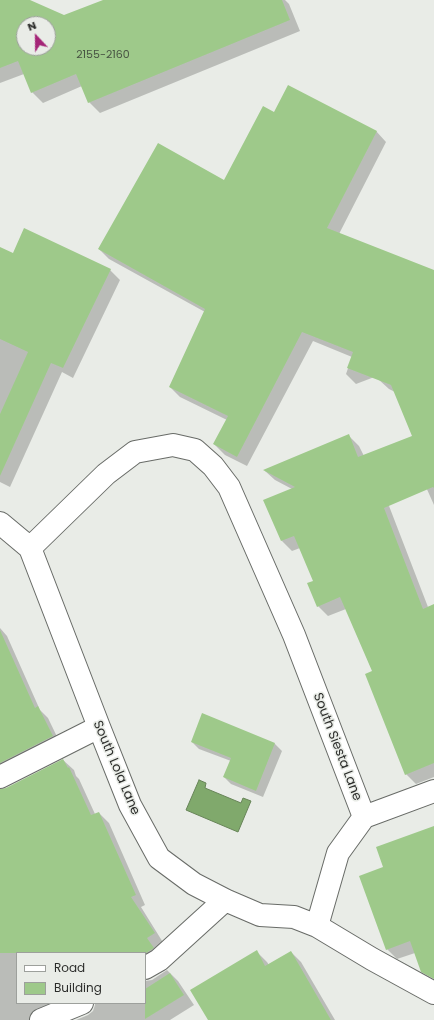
<!DOCTYPE html>
<html>
<head>
<meta charset="utf-8">
<style>
  body { margin:0 }
  #map { position:relative; width:434px; height:1020px; overflow:hidden; background:#e9ece7; font-family:Poppins,sans-serif }
  canvas { display:block }
  .legend { position:absolute; left:16px; top:952px; width:130px; height:52px; box-sizing:border-box; background:#e9ece7; border:1px solid #9da09c; margin:0; padding:5px 7px; list-style:none; font-size:12px; color:#2c2d2b }
  .legend li { display:flex; align-items:center; gap:8px; height:20px }
  .legend b { width:20px; border:1px solid #9da09c }
  .north { position:absolute; left:16px; top:16px; width:40px; height:40px; box-sizing:border-box; background:#e9ece7; border:1px solid #9da09c; border-radius:50%; rotate:338deg; font-size:11px; font-weight:700; line-height:16px; text-align:center; color:#2c2d2b }
  .north::after { content:''; display:block; margin:auto; width:14px; height:18px; background:#a42577; clip-path:polygon(50% 0,100% 100%,50% 72%,0 100%) }
</style>
</head>
<body>
<div id="map">
<canvas width="434" height="1020"></canvas>
<ul class="legend">
<li><b style="height:5px;background:#fff"></b>Road</li>
<li><b style="height:11px;background:#9ec98a"></b>Building</li>
</ul>
<div class="north">N</div>
</div>
<script>
const c = document.querySelector('canvas').getContext('2d');
c.lineJoin = 'round';
function fillPath(path, color) {
  c.fillStyle = color;
  c.fill(path, 'evenodd');
}
function toPath(rows) {
  const path = new Path2D();
  for (const r of rows) {
    path.moveTo(r[0], r[1]);
    for (let i = 2; i < r.length; i += 2) path.lineTo(r[i], r[i + 1]);
  }
  return path;
}
function trace(path, color, width, dash) {
  c.strokeStyle = color;
  c.lineWidth = width;
  c.lineCap = dash ? 'butt' : 'round';
  c.setLineDash(dash || []);
  c.stroke(path);
}
function drawText(font, color, halo, rows, align = 'center') {
  c.font = font + ' Poppins,sans-serif';
  c.lineWidth = 3;
  c.setLineDash([]);
  c.textBaseline = 'middle';
  c.strokeStyle = halo;
  c.fillStyle = color;
  for (const [text, x, y, turn = 0] of rows) {
    c.save();
    c.translate(x, y);
    c.rotate((+turn || 0) * Math.PI / 180);
    c.textAlign = isNaN(turn) ? turn : align;
    if (halo) c.strokeText(text, 0, 0);
    c.fillText(text, 0, 0);
    c.restore();
  }
}
const water = toPath([
  [199,780,206,783,205,788,241,803,243,798,251,801,238,832,186,810,199,780]
]);
const shadow = toPath([
  [0,0,27,0,64,16,105,0,285,0,289,4,300,31,100,113,89,102,82,86,43,103,32,92,24,74,0,83],
  [24,24,48,24,48,48,24,48],
  [275,113,376,131,386,142,339,234,434,271,434,505,405,440,413,436,395,392,389,389,378,379,377,376,356,384,346,374,352,357,313,341,247,466,225,455,214,444,227,420,180,397,170,387,205,312,109,259,99,249,225,181],
  [0,248,13,254,110,270,120,280,73,378,62,372,10,487,0,482],
  [349,436,359,446,364,456,374,467,428,607,434,605,434,777,416,784,406,774,373,672,346,609,328,616,318,606,314,581,300,548,292,551,282,541,292,489,275,480,265,471],
  [0,628,7,636,40,710,48,718,62,747,0,780],
  [203,714,275,744,282,751,263,797,231,784,224,777,231,761,199,749,192,742],
  [63,760,74,770,76,776,79,779,95,814,99,813,109,823,145,905,141,907,164,944,145,971,145,953,17,953,17,1003,84,1003,45,1020,0,1020,0,790,6,789],
  [434,833,434,966,415,953,397,959,387,949,385,868],
  [257,952,267,962,269,965,291,952,301,962,335,1020,209,1020],
  [167,970,178,981,194,1005,170,1020,76,1020,88,1015,93,1011,95,1005,95,1003,145,1003,145,981,152,980]
]);
const building = toPath([
  [0,0,30,0,64,15,103,0,282,0,290,20,88,103,76,74,31,93,18,61,0,68],
  [24,24,48,24,48,48,24,48],
  [288,85,377,131,327,228,434,270,434,488,433,487,384,508,423,609,434,604,434,763,405,775,365,674,372,671,340,597,317,607,307,583,313,581,294,536,281,541,263,500,295,487,263,470,349,434,358,457,412,436,391,385,347,368,353,352,302,332,237,457,213,444,228,416,169,387,205,309,98,249,158,143,224,180,263,106,274,112],
  [24,228,111,269,63,368,51,363,0,476,0,414,28,352,0,339,0,247,13,253],
  [0,630,35,708,38,706,53,736,0,763],
  [202,713,275,743,256,791,223,777,231,758,191,742],
  [63,759,68,768,69,767,91,815,99,812,136,895,131,897,155,933,147,938,154,948,146,953,0,953,0,789,6,788],
  [434,826,434,979,421,972,410,941,386,950,359,876,383,867,376,847],
  [257,950,265,966,291,951,331,1020,208,1020,190,990],
  [170,973,184,995,145,1019,145,989]
]);
const minor = toPath([
  [0,523,30,548,99,727,130,805,159,858,194,884,225,900,260,915,294,917,317,926],
  [30,548,106,474,135,452,173,445,195,450,213,466,229,487,294,635,364,817,338,853,317,926,372,959,434,993],
  [0,777,99,727],
  [364,817,434,791],
  [145,968,159,960,225,900],
  [41,1020,82,1003]
]);
const numberNames = [
  ["2155-2160",103,55]
];
const streetNames = [
  ["South Siesta Lane",337,747,69],
  ["South Lola Lane",116,768,67]
];
fillPath(water, '#80a96c');
trace(water, '#678458', 1);
fillPath(shadow, '#0003');
fillPath(building, '#9ec98a');
trace(minor, '#686b67', 24);
trace(minor, '#fff', 22);
drawText('11px', '#485443', null, numberNames);
drawText('13px', '#2c2d2b', '#e9ece7', streetNames);
</script>
</body>
</html>
